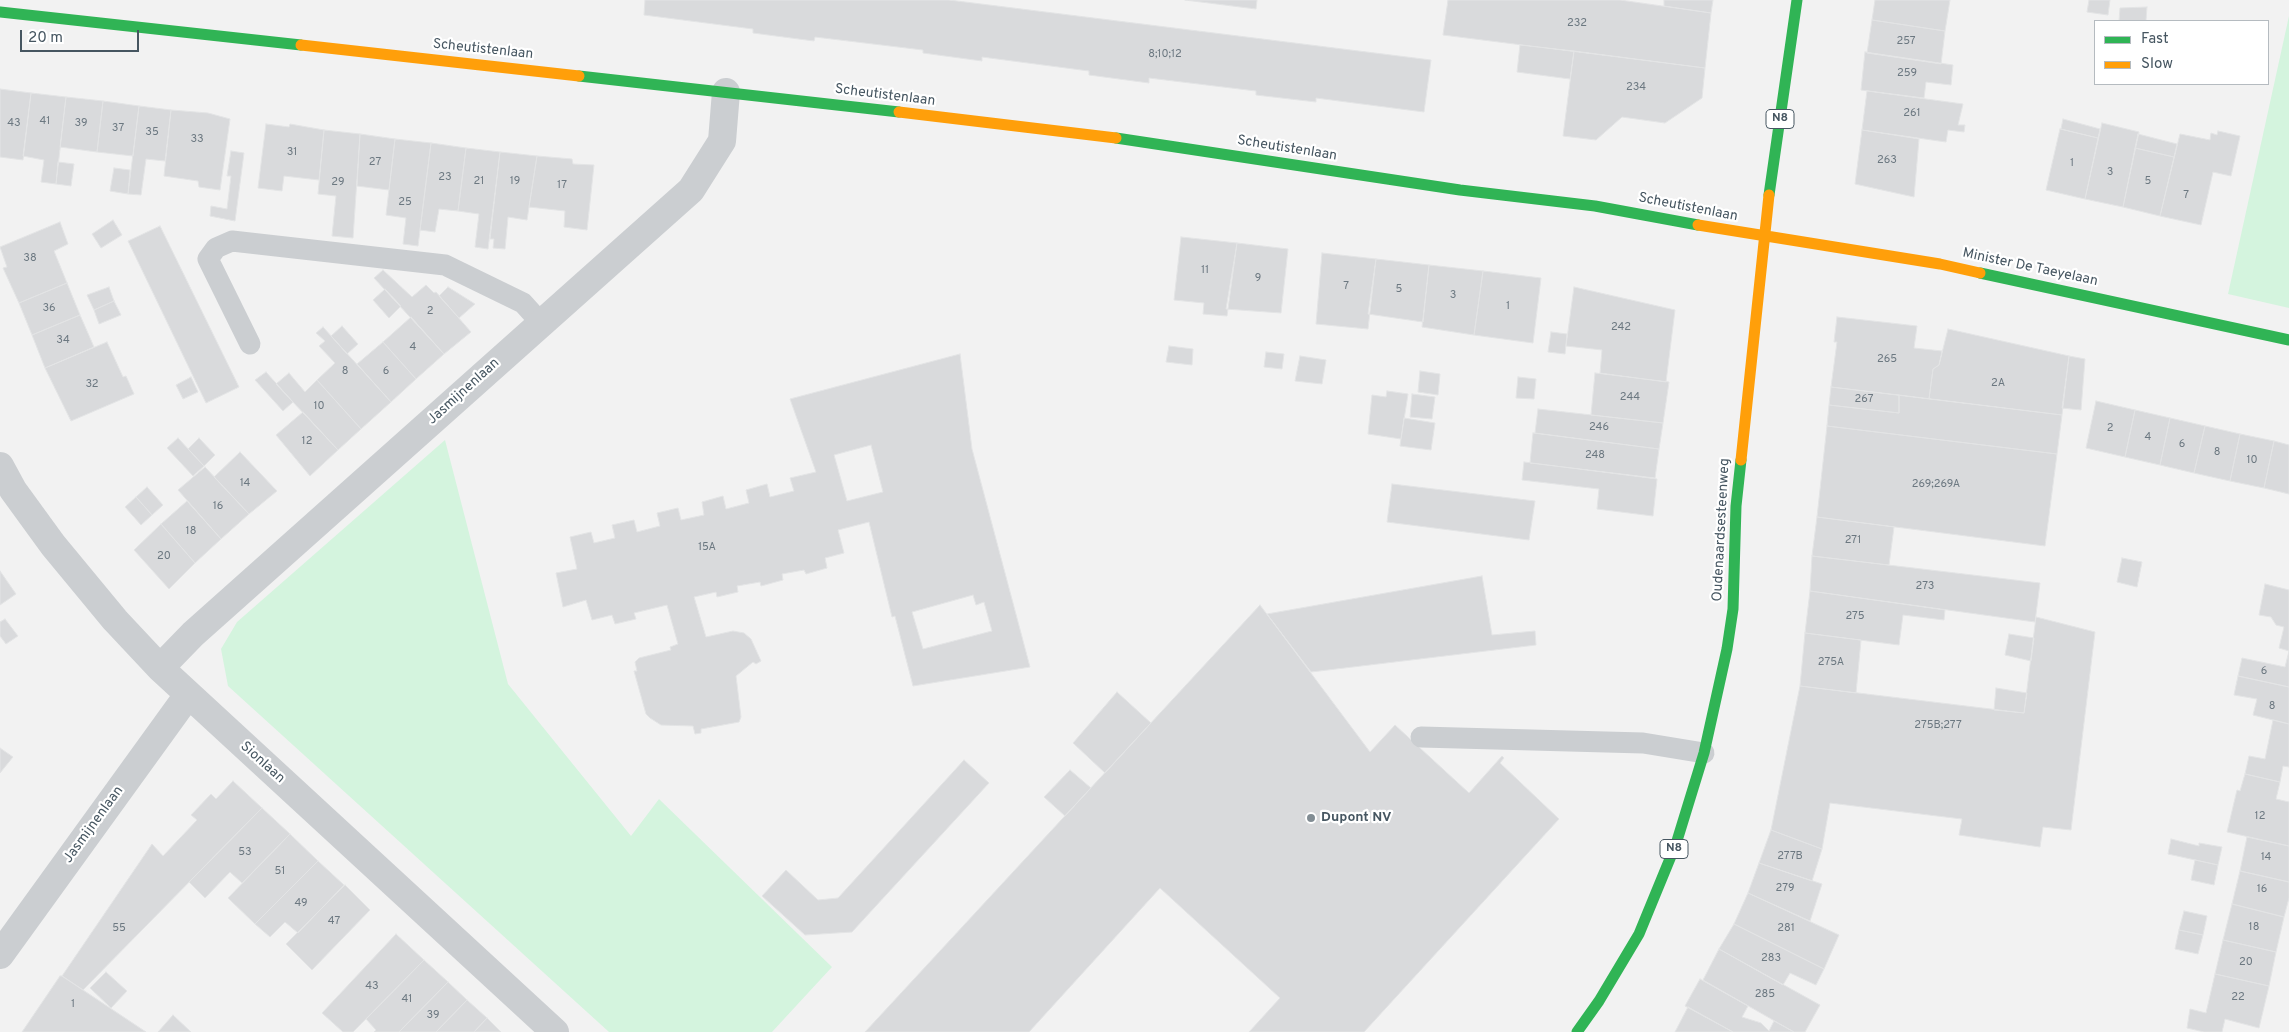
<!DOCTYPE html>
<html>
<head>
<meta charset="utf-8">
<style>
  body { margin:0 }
  #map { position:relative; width:2289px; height:1032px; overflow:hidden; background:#f2f2f2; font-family:Overpass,sans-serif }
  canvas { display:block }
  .legend { position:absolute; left:2094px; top:20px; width:175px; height:65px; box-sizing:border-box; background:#fff; border:1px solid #b5bbc0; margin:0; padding:6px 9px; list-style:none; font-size:15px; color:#465661 }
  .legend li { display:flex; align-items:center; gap:10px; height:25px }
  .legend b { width:25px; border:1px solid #b5bbc0 }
  .scale { position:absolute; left:20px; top:30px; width:119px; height:22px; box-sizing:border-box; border:2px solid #465661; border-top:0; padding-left:6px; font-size:15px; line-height:18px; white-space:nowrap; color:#465661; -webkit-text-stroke:4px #fff; paint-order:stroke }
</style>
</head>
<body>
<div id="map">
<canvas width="2289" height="1032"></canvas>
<ul class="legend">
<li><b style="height:6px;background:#30b455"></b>Fast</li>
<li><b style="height:6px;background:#ff9f0a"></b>Slow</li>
</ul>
<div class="scale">20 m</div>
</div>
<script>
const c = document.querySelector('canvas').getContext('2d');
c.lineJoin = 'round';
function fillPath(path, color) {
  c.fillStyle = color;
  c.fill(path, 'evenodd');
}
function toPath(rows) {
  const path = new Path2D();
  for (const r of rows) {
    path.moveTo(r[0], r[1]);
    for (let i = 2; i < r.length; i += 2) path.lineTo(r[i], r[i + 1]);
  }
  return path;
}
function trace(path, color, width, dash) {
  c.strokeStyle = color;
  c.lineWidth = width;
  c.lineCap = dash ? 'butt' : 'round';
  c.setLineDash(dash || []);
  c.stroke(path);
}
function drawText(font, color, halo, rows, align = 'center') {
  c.font = font + ' Overpass,sans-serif';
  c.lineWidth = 4.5;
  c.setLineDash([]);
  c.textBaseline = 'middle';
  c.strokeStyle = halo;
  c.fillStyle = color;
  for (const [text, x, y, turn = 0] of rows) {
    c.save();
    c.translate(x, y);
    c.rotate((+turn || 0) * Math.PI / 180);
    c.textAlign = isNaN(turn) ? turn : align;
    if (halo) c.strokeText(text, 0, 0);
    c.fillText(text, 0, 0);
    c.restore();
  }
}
const green = toPath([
  [2289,16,2289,308,2228,294],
  [445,440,508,684,631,836,659,799,832,967,772,1032,609,1032,228,686,221,649,237,622]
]);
const building = toPath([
  [645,0,949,0,1431,60,1424,112,1316,98,1316,102,1256,95,1256,91,1149,78,1149,83,1089,75,1089,71,982,57,982,61,923,53,923,50,815,37,814,41,753,33,753,29,644,15,645,0],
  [1185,0,1257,0,1256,9,1185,0],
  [1448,0,1620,0,1711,13,1705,68,1443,35,1448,0],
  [1664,0,1713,0,1711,13,1664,6,1664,0],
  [1875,0,1950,0,1945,31,1872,20,1875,0],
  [2089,0,2110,0,2108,15,2087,12,2089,0],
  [2147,7,2146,21,2119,21,2120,8,2147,7],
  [1872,20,1945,31,1941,64,1867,53,1872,20],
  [1520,45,1574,51,1570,79,1517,72,1520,45],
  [1574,51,1705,68,1702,98,1665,123,1622,117,1596,140,1563,136,1574,51],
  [1865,52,1953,65,1951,85,1926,82,1924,98,1861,90,1865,52],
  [0,89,31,93,23,160,0,157,0,89],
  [1867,91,1963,104,1958,125,1965,125,1964,132,1948,130,1946,142,1862,130,1867,91],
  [31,93,66,97,56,184,41,182,44,160,23,156,31,93],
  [66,97,103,101,97,152,60,147,66,97],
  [103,101,139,106,133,156,97,152,103,101],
  [139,106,171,110,165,161,146,159,141,195,128,194,139,106],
  [171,110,208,113,230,119,220,190,199,187,198,181,164,176,171,110],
  [2063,119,2100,129,2098,138,2061,129,2063,119],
  [2102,123,2139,132,2123,207,2085,199,2102,123],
  [266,124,289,127,290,124,324,130,319,180,284,176,282,191,258,188,266,124],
  [2060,129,2098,138,2085,199,2046,190,2060,129],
  [324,130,360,134,353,238,332,236,336,196,318,194,324,130],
  [1862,130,1919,139,1914,197,1855,184,1862,130],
  [2218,131,2240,136,2231,176,2213,172,2201,225,2160,216,2180,134,2210,140,2211,133,2217,135,2218,131],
  [360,134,395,139,389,190,357,186,360,134],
  [2138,134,2177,144,2174,157,2135,148,2138,134],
  [395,139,431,143,418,246,403,244,406,218,386,215,395,139],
  [431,143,466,148,458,211,439,209,435,232,420,230,431,143],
  [466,148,500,152,488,249,475,247,479,214,458,211,466,148],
  [2135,148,2174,157,2160,216,2123,207,2135,148],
  [231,151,244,153,235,221,210,216,211,206,227,209,231,176,227,176,231,151],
  [500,152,537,156,527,220,508,217,505,249,493,248,494,239,490,239,500,152],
  [537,156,572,159,573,164,594,165,587,230,564,227,565,211,529,207,537,156],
  [58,162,74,164,71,186,56,184,58,162],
  [114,168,130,170,128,194,110,191,114,168],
  [113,220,122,235,101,248,92,234,113,220],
  [60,222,68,244,54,251,67,283,19,303,3,268,7,267,0,247,60,222],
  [160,226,239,387,206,403,128,241,160,226],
  [1181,237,1237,243,1227,316,1203,314,1204,303,1174,300,1181,237],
  [1237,243,1288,249,1281,313,1226,309,1237,243],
  [1322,253,1376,259,1368,329,1316,324,1322,253],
  [1376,259,1429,265,1423,322,1368,314,1376,259],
  [1429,265,1483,271,1474,335,1422,327,1429,265],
  [383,270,412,297,426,285,434,293,436,292,471,332,444,354,374,278,383,270],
  [1483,271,1541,278,1533,343,1474,335,1483,271],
  [67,283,80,315,32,335,19,303,67,283],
  [109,287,114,301,94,310,87,295,109,287],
  [448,287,475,304,459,318,439,296,448,287],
  [1574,287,1675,310,1666,382,1600,373,1602,350,1566,346,1574,287],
  [385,289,401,306,389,318,373,300,385,289],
  [114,301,121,315,99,324,94,310,114,301],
  [80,315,94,347,45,368,32,335,80,315],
  [411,317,444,354,416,379,383,342,411,317],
  [1837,317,1917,326,1914,348,1942,351,1939,365,1933,369,1929,399,1831,387,1837,342,1834,342,1837,317],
  [342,326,358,344,347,354,331,336,342,326],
  [323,327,391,402,361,429,317,380,335,363,319,346,325,341,316,333,323,327],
  [1948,329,2069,356,2062,415,1929,399,1933,369,1939,365,1948,329],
  [1551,332,1567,334,1565,354,1548,352,1551,332],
  [107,342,123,377,126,376,134,394,71,421,45,368,107,342],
  [383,342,416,379,391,402,357,364,383,342],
  [1169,346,1193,349,1192,365,1166,362,1169,346],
  [1266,352,1284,354,1282,369,1264,367,1266,352],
  [960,354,972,449,1030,667,913,686,895,616,892,617,869,522,838,530,844,553,825,558,827,568,806,574,804,570,782,574,783,580,761,586,760,582,737,586,738,592,717,597,716,592,694,597,706,637,733,631,744,633,751,639,761,661,756,664,753,662,736,676,741,717,739,722,701,729,701,733,695,734,693,726,661,725,650,718,646,714,634,671,637,671,635,662,639,658,671,650,670,647,678,644,667,605,634,613,636,619,615,624,612,615,592,620,586,600,563,607,556,573,577,569,570,537,591,532,594,543,615,538,612,525,634,520,637,532,660,526,657,513,678,508,681,520,704,515,702,502,723,496,726,509,749,503,746,490,767,484,770,497,794,491,790,478,816,472,790,399,960,354],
  [871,445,883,492,847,501,834,455,871,445],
  [973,595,976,605,984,602,992,631,923,649,912,612,973,595],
  [1300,356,1326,360,1322,384,1295,381,1300,356],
  [2069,356,2085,359,2081,410,2062,408,2069,356],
  [1420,371,1440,374,1438,395,1418,392,1420,371],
  [266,372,293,402,283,411,255,380,266,372],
  [289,373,305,392,317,380,361,429,338,450,276,384,289,373],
  [1595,373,1669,382,1663,423,1591,415,1595,373],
  [191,377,198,392,183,399,176,385,191,377],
  [1518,377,1536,379,1534,399,1516,398,1518,377],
  [1831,387,1899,395,1899,413,1829,405,1831,387],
  [1387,391,1408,394,1401,439,1368,434,1372,395,1386,397,1387,391],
  [1412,394,1435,397,1432,419,1410,417,1412,394],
  [1899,395,2062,415,2057,454,1827,426,1829,405,1899,413,1899,395],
  [2096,401,2135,410,2125,457,2086,448,2096,401],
  [1538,409,1663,423,1659,449,1535,433,1538,409],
  [2135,410,2170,418,2160,465,2125,457,2135,410],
  [303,412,338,450,310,476,276,435,303,412],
  [1404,418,1435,423,1431,450,1400,446,1404,418],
  [2170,418,2205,426,2194,473,2160,465,2170,418],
  [1827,426,2057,454,2045,546,1817,517,1827,426],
  [2205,426,2240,434,2230,481,2194,473,2205,426],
  [1533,433,1659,449,1655,478,1530,463,1533,433],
  [2240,434,2274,441,2264,488,2230,481,2240,434],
  [178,438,204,466,193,476,167,448,178,438],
  [199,438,215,455,204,466,188,449,199,438],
  [2274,441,2289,445,2289,494,2264,488,2274,441],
  [240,452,277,491,249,514,214,477,240,452],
  [1524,462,1657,479,1653,516,1597,509,1599,489,1522,480,1524,462],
  [205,467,249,514,221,539,178,490,205,467],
  [1392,484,1535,501,1529,540,1387,522,1392,484],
  [147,487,163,505,152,515,136,497,147,487],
  [136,497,152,515,141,525,125,507,136,497],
  [187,501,221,539,195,563,161,524,187,501],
  [1817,517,1894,527,1889,565,1812,556,1817,517],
  [161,524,195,563,169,589,134,550,161,524],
  [1812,556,2040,583,2035,622,1810,591,1812,556],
  [2122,558,2142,562,2137,587,2117,582,2122,558],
  [0,571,16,594,0,605,0,571],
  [1482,576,1492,635,1535,631,1536,645,1311,672,1267,614,1482,576],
  [2265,584,2289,590,2289,651,2279,648,2284,627,2276,625,2271,617,2259,615,2265,584],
  [1810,591,1945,610,1944,620,1903,615,1899,645,1805,633,1810,591],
  [1260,605,1370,752,1395,725,1469,793,1502,756,1504,758,1500,763,1559,819,1364,1032,1249,1032,1280,998,1160,888,1029,1032,865,1032,1260,605],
  [2036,617,2095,632,2071,830,2043,827,2040,847,1959,835,1962,819,1830,803,1822,849,1771,830,1800,686,2024,713,2036,617],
  [5,619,18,636,6,644,0,636,0,622,5,619],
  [1805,633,1861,640,1856,693,1800,686,1805,633],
  [2009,634,2034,638,2031,661,2005,655,2009,634],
  [2289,651,2289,687,2238,676,2242,658,2285,667,2289,651],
  [2238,676,2289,687,2289,724,2253,715,2257,699,2234,695,2238,676],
  [1996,688,2027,693,2024,713,1994,710,1996,688],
  [1117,692,1151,723,1105,773,1073,743,1117,692],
  [2273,720,2289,724,2289,767,2283,766,2280,782,2245,774,2249,756,2265,759,2273,720],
  [0,748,13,757,0,773,0,748],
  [964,760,989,783,852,932,805,935,762,896,786,870,818,900,838,898,964,760],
  [1070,770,1091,788,1065,816,1044,797,1070,770],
  [2245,774,2280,782,2276,799,2289,802,2289,846,2227,832,2237,790,2240,791,2245,774],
  [233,781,262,808,83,990,62,976,152,844,163,856,197,820,191,815,211,794,216,799,233,781],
  [262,808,290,834,242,883,230,872,205,898,189,882,262,808],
  [1771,830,1822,849,1812,881,1759,863,1771,830],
  [290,834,318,861,255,924,228,898,290,834],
  [2247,837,2289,846,2289,882,2240,871,2247,837],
  [2171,839,2199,846,2199,843,2222,847,2218,865,2168,854,2171,839],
  [2195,860,2218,865,2214,885,2191,880,2195,860],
  [318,861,344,885,298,933,285,922,270,937,255,924,318,861],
  [1759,863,1822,884,1810,921,1748,893,1759,863],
  [2240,871,2289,882,2289,898,2284,917,2232,904,2240,871],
  [345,885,370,910,312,970,286,944,345,885],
  [1748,893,1839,935,1824,969,1734,924,1748,893],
  [2232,904,2284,917,2276,952,2223,940,2232,904],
  [2184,911,2207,916,2203,935,2179,930,2184,911],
  [1734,924,1824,969,1816,985,1790,973,1783,985,1719,949,1734,924],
  [2179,930,2203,935,2198,954,2175,949,2179,930],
  [396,934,424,960,353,1032,343,1032,322,1013,396,934],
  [2223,940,2276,952,2269,986,2215,974,2223,940],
  [1719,949,1820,1005,1805,1032,1794,1032,1703,980,1719,949],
  [424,960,448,982,399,1032,374,1032,376,1030,366,1019,424,960],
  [106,972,127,991,111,1008,90,988,106,972],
  [2215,974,2269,986,2259,1028,2225,1019,2222,1032,2204,1032,2187,1028,2190,1009,2206,1013,2215,974],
  [60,976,62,976,146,1032,22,1032,60,976],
  [1700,979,1748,1006,1742,1017,1761,1023,1769,1031,1774,1021,1794,1032,1733,1032,1685,1006,1700,979],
  [448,982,467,1000,436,1032,399,1032,448,982],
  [467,1000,487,1018,474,1032,436,1032,467,1000],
  [1688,1007,1733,1032,1675,1032,1688,1007],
  [173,1015,191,1032,158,1032,173,1015],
  [487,1018,501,1032,474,1032,487,1018]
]);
const lane = toPath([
  [250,344,208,259,216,248,232,241,445,265,523,303,541,323],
  [1421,737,1643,743,1704,753]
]);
const street = toPath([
  [0,466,13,490,53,545,115,620,160,668,555,1032],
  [160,668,193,634,691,190,722,141,726,92],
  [0,955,188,695]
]);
const fast = toPath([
  [0,12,301,45],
  [579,76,899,112],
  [1116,138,1460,190,1595,206,1698,225],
  [1769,195,1797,0],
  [1980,273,2289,340],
  [1577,1032,1599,1001,1639,934,1676,844,1704,753,1727,649,1733,609,1736,506,1741,460]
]);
const slow = toPath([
  [301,45,579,76],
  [899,112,1116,138],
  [1698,225,1940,264,1980,273],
  [1741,460,1769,195]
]);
const markers = [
  [1311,818,5,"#828d94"]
];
const numberNames = [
  ["232",1577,24],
  ["257",1906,42],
  ["8;10;12",1165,55],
  ["259",1907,74],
  ["234",1636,88],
  ["261",1912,114],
  ["41",45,122],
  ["43",14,124],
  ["39",81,124],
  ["37",118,129],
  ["35",152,133],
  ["33",197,140],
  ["31",292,153],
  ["263",1887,161],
  ["27",375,163],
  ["1",2072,164],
  ["3",2110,173],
  ["23",445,178],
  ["21",479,182],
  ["19",515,182],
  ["5",2148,182],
  ["29",338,183],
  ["17",562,186],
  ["7",2186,196],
  ["25",405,203],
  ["38",30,259],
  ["11",1205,271],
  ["9",1258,279],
  ["7",1346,287],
  ["5",1399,290],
  ["3",1453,296],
  ["1",1508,307],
  ["36",49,309],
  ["2",430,312],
  ["242",1621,328],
  ["34",63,341],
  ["4",413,348],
  ["265",1887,360],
  ["8",345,372],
  ["6",386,372],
  ["2A",1998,384],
  ["32",92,385],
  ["244",1630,398],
  ["267",1864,400],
  ["10",319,407],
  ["246",1599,428],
  ["2",2110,429],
  ["4",2148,438],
  ["12",307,442],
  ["6",2182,445],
  ["8",2217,453],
  ["248",1595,456],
  ["10",2252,461],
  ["14",245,484],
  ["269;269A",1936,485],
  ["16",218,507],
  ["18",191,532],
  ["271",1853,541],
  ["15A",707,548],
  ["20",164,557],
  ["273",1925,587],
  ["275",1855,617],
  ["275A",1831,663],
  ["6",2264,672],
  ["8",2272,707],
  ["275B;277",1938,726],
  ["12",2260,817],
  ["53",245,853],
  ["277B",1790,857],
  ["14",2266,858],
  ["51",280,872],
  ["279",1785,889],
  ["16",2262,890],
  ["49",301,904],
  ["47",334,922],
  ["18",2254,928],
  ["55",119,929],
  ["281",1786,929],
  ["283",1771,959],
  ["20",2246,963],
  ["43",372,987],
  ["285",1765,995],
  ["22",2238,998],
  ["41",407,1000],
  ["1",73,1005],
  ["39",433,1016]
];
const shields = [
  [1780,119,28],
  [1674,849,28]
];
const shieldNames = [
  ["N8",1780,119],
  ["N8",1674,849]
];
const streetNames = [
  ["Scheutistenlaan",483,50,6],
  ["Scheutistenlaan",885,96,7],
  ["Scheutistenlaan",1287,149,9],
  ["Scheutistenlaan",1688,208,11],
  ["Minister De Taeyelaan",2030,268,12],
  ["Jasmijnenlaan",464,392,-42],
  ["Oudenaardsesteenweg",1722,530,-87],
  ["Sionlaan",262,763,42],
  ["Jasmijnenlaan",94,825,-54]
];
const poiNames = [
  ["Dupont NV",1321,818]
];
fillPath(green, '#d4f4de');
fillPath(building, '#d9dadc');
trace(building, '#e3e4e5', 1);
trace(lane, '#cbced1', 21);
trace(street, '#cbced1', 28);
trace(fast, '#30b455', 11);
trace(slow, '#ff9f0a', 11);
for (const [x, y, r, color] of markers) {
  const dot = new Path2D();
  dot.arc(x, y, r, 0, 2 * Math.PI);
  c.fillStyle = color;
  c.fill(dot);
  trace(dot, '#fff', 2);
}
drawText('11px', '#6c7881', null, numberNames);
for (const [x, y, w] of shields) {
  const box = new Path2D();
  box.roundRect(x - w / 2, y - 9.5, w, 19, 4);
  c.fillStyle = '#fff';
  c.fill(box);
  trace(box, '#465661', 1);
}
drawText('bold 12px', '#465661', null, shieldNames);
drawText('14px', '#465661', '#fff', streetNames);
drawText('bold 14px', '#465661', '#fff', poiNames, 'left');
</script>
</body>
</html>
